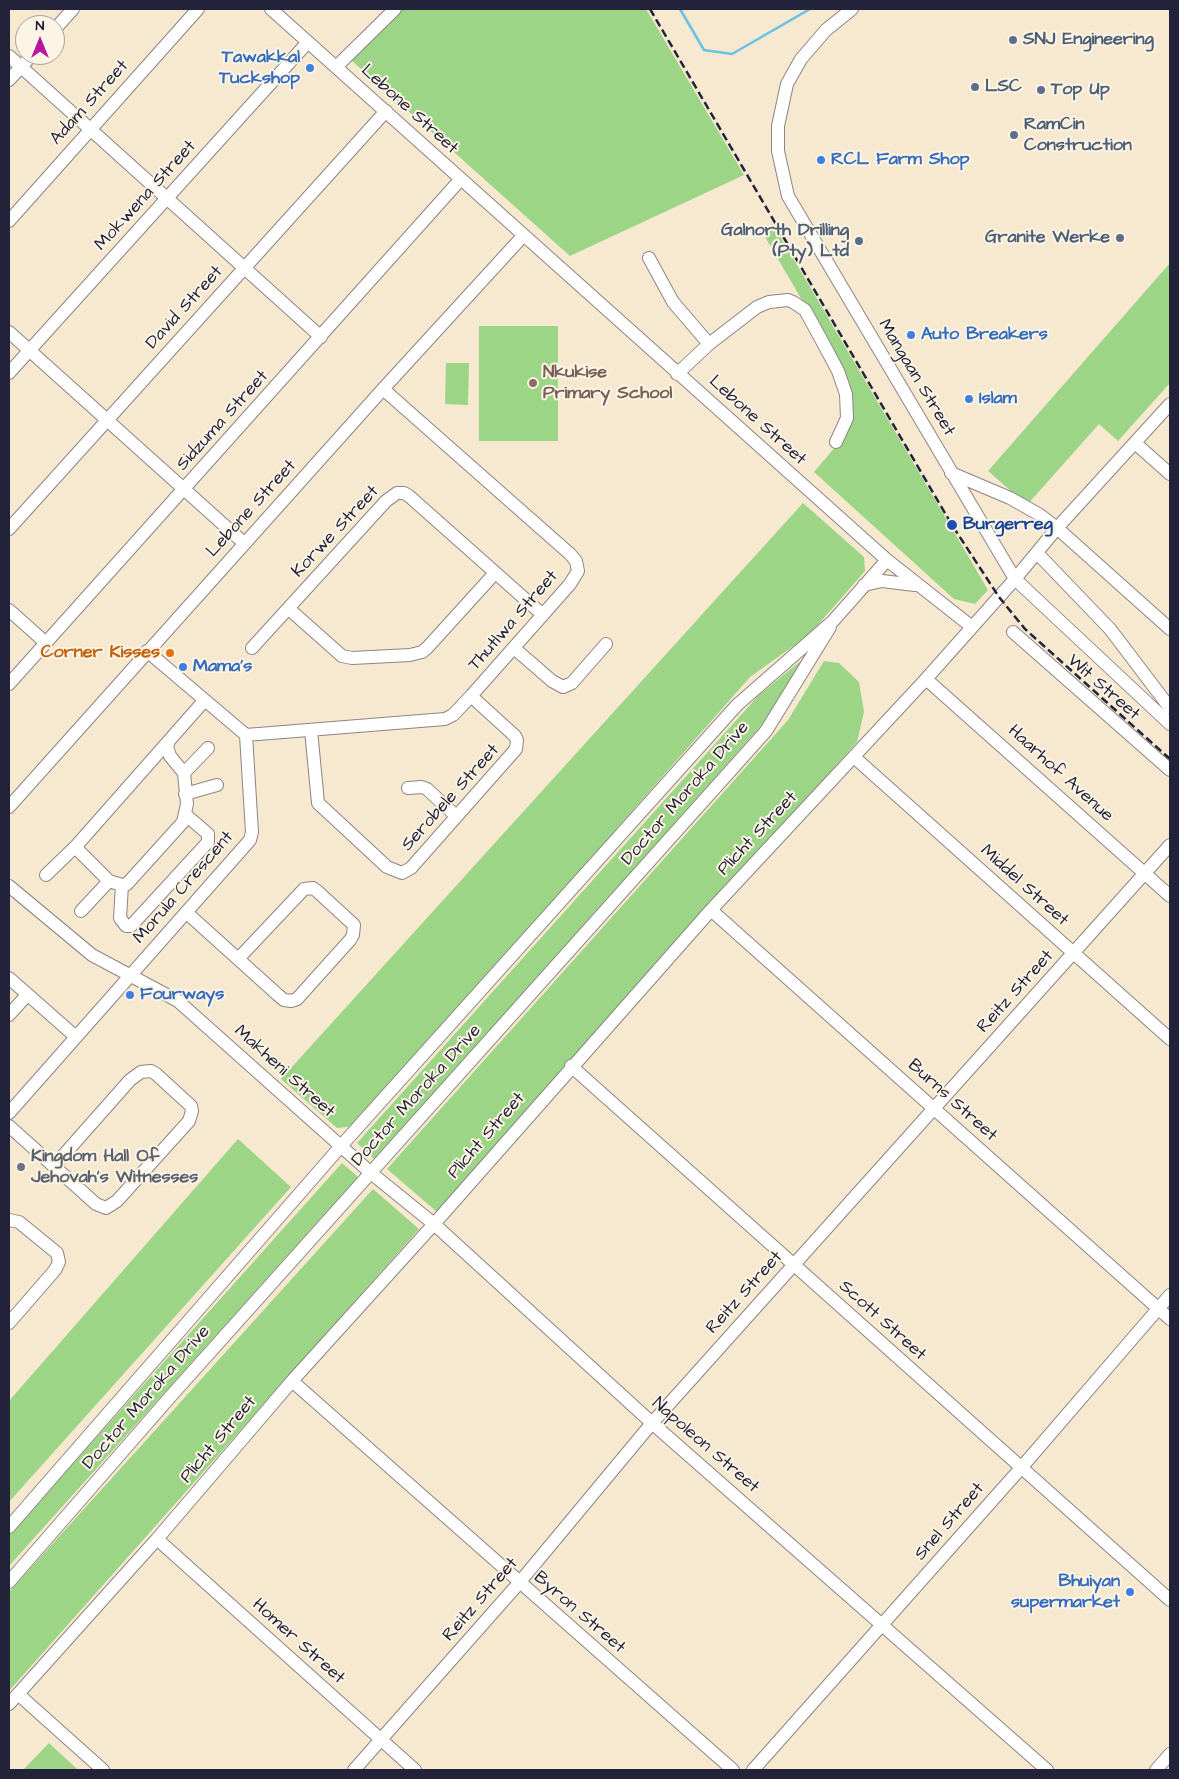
<!DOCTYPE html>
<html>
<head>
<meta charset="utf-8">
<style>
  body { margin:0 }
  #map { position:relative; width:1179px; height:1779px; overflow:hidden; background:#f7e8d0; font-family:"Architects Daughter",sans-serif }
  canvas { display:block }
  .frame { position:absolute; inset:0; border:10px solid #22223b; pointer-events:none }
  .north { position:absolute; left:15px; top:15px; width:50px; height:50px; box-sizing:border-box; background:#fcf5e5; border:1px solid #a5a1a1; border-radius:50%; rotate:0deg; font-size:14px; font-weight:700; line-height:20px; text-align:center; color:#22223b }
  .north::after { content:''; display:block; margin:auto; width:18px; height:22px; background:#b5179e; clip-path:polygon(50% 0,100% 100%,50% 72%,0 100%) }
</style>
</head>
<body>
<div id="map">
<canvas width="1179" height="1779"></canvas>
<div class="frame"></div>
<div class="north">N</div>
</div>
<script>
const c = document.querySelector('canvas').getContext('2d');
c.lineJoin = 'round';
function fillPath(path, color) {
  c.fillStyle = color;
  c.fill(path, 'evenodd');
}
function toPath(rows) {
  const path = new Path2D();
  for (const r of rows) {
    path.moveTo(r[0], r[1]);
    for (let i = 2; i < r.length; i += 2) path.lineTo(r[i], r[i + 1]);
  }
  return path;
}
function trace(path, color, width, dash) {
  c.strokeStyle = color;
  c.lineWidth = width;
  c.lineCap = dash ? 'butt' : 'round';
  c.setLineDash(dash || []);
  c.stroke(path);
}
function drawText(font, color, halo, rows, align = 'center') {
  c.font = font + ' "Architects Daughter",sans-serif';
  c.lineWidth = 4;
  c.setLineDash([]);
  c.textBaseline = 'middle';
  c.strokeStyle = halo;
  c.fillStyle = color;
  for (const [text, x, y, turn = 0] of rows) {
    c.save();
    c.translate(x, y);
    c.rotate((+turn || 0) * Math.PI / 180);
    c.textAlign = isNaN(turn) ? turn : align;
    if (halo) c.strokeText(text, 0, 0);
    c.fillText(text, 0, 0);
    c.restore();
  }
}
const green = toPath([
  [402,9,646,9,744,175,570,256,350,59],
  [773,224,988,590,975,604,954,599,814,472,842,439,840,365,761,230],
  [1170,263,1170,383,1118,441,1099,424,1027,505,988,471],
  [479,326,558,326,558,441,479,441],
  [446,363,469,363,468,405,445,404],
  [803,503,864,557,865,571,809,635,750,677,355,1126,337,1128,281,1079],
  [809,654,774,711,375,1160,357,1143,758,696],
  [824,661,839,663,859,682,864,712,857,742,437,1212,387,1169,788,720],
  [238,1139,291,1187,9,1502,9,1401],
  [342,1163,358,1177,9,1566,9,1535],
  [373,1189,419,1229,9,1691,9,1592],
  [49,1743,78,1770,23,1770]
]);
const stream = toPath([
  [680,9,704,50,732,54,810,9]
]);
const minor = toPath([
  [271,9,887,560,972,627],
  [852,9,826,30,801,59,787,84,778,126,778,151,788,196,1015,579,1170,724],
  [55,29,73,9],
  [9,56,321,337],
  [336,67,395,9],
  [9,80,32,55],
  [9,221,198,9],
  [649,258,673,302,709,344],
  [9,332,244,543],
  [9,373,308,42],
  [677,374,709,344,757,307,769,302,788,300,793,302,805,310,822,341,838,371,846,394,847,418,836,442],
  [1135,443,1170,474],
  [951,473,1010,498,1040,515,1057,528,1170,629],
  [9,529,386,111],
  [1037,553,1110,629,1170,708],
  [864,585,882,581,915,585],
  [289,609,342,656,352,658,410,655,422,652,427,648,495,573],
  [9,610,46,643],
  [1013,632,1170,770],
  [252,648,386,501,397,493,404,493,409,496,543,615],
  [514,648,552,681,563,687,572,683,606,644],
  [926,679,1170,896],
  [9,684,460,180],
  [311,730,318,803,387,867,402,873,411,868,516,749,517,740,515,736,471,696],
  [246,735,445,719,453,715,471,696,570,584,578,571,576,561,570,554,383,389],
  [854,757,1170,1039],
  [184,773,208,748],
  [408,788,422,787,427,789,456,816],
  [185,794,217,785],
  [9,807,383,389,523,236],
  [77,845,79,851,109,881,122,885,127,884,183,822,187,804,184,773,170,756,167,747,169,741],
  [46,875,77,845,204,701],
  [122,885,120,918,126,926,131,926,208,842,208,834,186,815],
  [9,886,92,955,178,1001,371,1173,434,1224,652,1423,1047,1770],
  [711,910,1170,1319],
  [81,911,109,881],
  [187,913,278,995,284,1000,291,1001,297,999,350,940,353,935,354,925,317,891,313,888,304,889,238,959],
  [9,978,76,1037],
  [9,1015,27,995],
  [571,1066,1170,1600],
  [9,1113,250,840,252,832,246,735,147,651],
  [9,1126,96,1204,106,1208,117,1201,189,1121,192,1111,191,1106,156,1074,151,1071,141,1072,130,1080,54,1166],
  [9,1220,19,1222,52,1249,57,1253,59,1262,55,1270,9,1323],
  [292,1381,733,1770],
  [9,1527,341,1146,737,705,833,621,887,560],
  [157,1539,415,1770],
  [9,1582,170,1397,766,731,830,627],
  [18,1694,103,1770],
  [9,1704,157,1539,292,1381,434,1224,711,910,926,679,1015,579,1057,528,1170,404],
  [354,1770,519,1583,652,1423,1170,845],
  [753,1770,1021,1468,1170,1295],
  [1156,1770,1170,1754]
]);
const rail = toPath([
  [650,9,952,525,999,597,1025,629,1170,759]
]);
const markers = [
  [1013,40,5,"#5c6f8a"],
  [310,68,5,"#3f7fe0"],
  [975,87,5,"#5c6f8a"],
  [1041,90,5,"#5c6f8a"],
  [1014,135,5,"#5c6f8a"],
  [821,160,5,"#3f7fe0"],
  [1120,238,5,"#5c6f8a"],
  [859,241,5,"#5c6f8a"],
  [911,335,5,"#3f7fe0"],
  [533,383,5,"#8d6e63"],
  [969,399,5,"#3f7fe0"],
  [952,525,6,"#1a4fb4"],
  [170,653,5,"#e8710a"],
  [183,667,5,"#3f7fe0"],
  [130,995,5,"#3f7fe0"],
  [21,1167,5,"#6b7280"],
  [1130,1592,5,"#3f7fe0"]
];
const serviceNames = [
  ["SNJ Engineering",1023,40],
  ["LSC",985,87],
  ["Top Up",1051,90],
  ["RamCin",1024,125],
  ["Construction",1024,146],
  ["Galnorth Drilling",849,231,"right"],
  ["(Pty) Ltd",849,252,"right"],
  ["Granite Werke",1110,238,"right"]
];
const shopNames = [
  ["Tawakkal",300,58,"right"],
  ["Tuckshop",300,79,"right"],
  ["RCL Farm Shop",831,160],
  ["Auto Breakers",921,335],
  ["Islam",979,399],
  ["Mama's",193,667],
  ["Fourways",140,995],
  ["Bhuiyan",1120,1582,"right"],
  ["supermarket",1120,1603,"right"]
];
const streetNames = [
  ["Adam Street",90,103,-48],
  ["Lebone Street",409,110,42],
  ["Mokwena Street",146,196,-48],
  ["David Street",185,308,-48],
  ["Mangaan Street",916,378,59],
  ["Sidzuma Street",223,421,-48],
  ["Lebone Street",757,421,42],
  ["Lebone Street",252,509,-48],
  ["Korwe Street",336,532,-47],
  ["Thutlwa Street",514,621,-49],
  ["Wit Street",1103,688,41],
  ["Haarhof Avenue",1060,774,42],
  ["Doctor Moroka Drive",686,794,-49],
  ["Serobele Street",451,798,-48],
  ["Plicht Street",758,834,-47],
  ["Middel Street",1024,886,42],
  ["Morula Crescent",184,888,-49],
  ["Reitz Street",1016,992,-48],
  ["Makheni Street",284,1072,42],
  ["Doctor Moroka Drive",417,1096,-48],
  ["Burns Street",952,1101,42],
  ["Plicht Street",487,1136,-49],
  ["Reitz Street",745,1293,-48],
  ["Scott Street",882,1321,42],
  ["Doctor Moroka Drive",147,1398,-49],
  ["Plicht Street",219,1440,-50],
  ["Napoleon Street",705,1446,41],
  ["Snel Street",950,1522,-49],
  ["Reitz Street",481,1600,-49],
  ["Byron Street",579,1613,41],
  ["Homer Street",298,1642,42]
];
const educationNames = [
  ["Nkukise",543,373],
  ["Primary School",543,394]
];
const transitNames = [
  ["Burgerreg",963,525]
];
const foodNames = [
  ["Corner Kisses",160,653]
];
const worshipNames = [
  ["Kingdom Hall Of",31,1157],
  ["Jehovah's Witnesses",31,1178]
];
fillPath(green, '#9dd587');
trace(stream, '#67c2e5', 2.5);
trace(minor, '#8c8586', 14);
trace(minor, '#fff', 12);
trace(rail, '#22223b', 2.5, [8, 4]);
for (const [x, y, r, color] of markers) {
  const dot = new Path2D();
  dot.arc(x, y, r, 0, 2 * Math.PI);
  c.fillStyle = color;
  c.fill(dot);
  trace(dot, '#fcf5e5', 2);
}
drawText('bold 18px', '#4e5e75', '#fcf5e5', serviceNames, 'left');
drawText('bold 18px', '#366cbe', '#fcf5e5', shopNames, 'left');
drawText('18px', '#22223b', '#fcf5e5', streetNames);
drawText('bold 18px', '#785e54', '#fcf5e5', educationNames, 'left');
drawText('bold 18px', '#164399', '#fcf5e5', transitNames, 'left');
drawText('bold 18px', '#c56008', '#fcf5e5', foodNames, 'right');
drawText('bold 18px', '#5b616d', '#fcf5e5', worshipNames, 'left');
</script>
</body>
</html>
